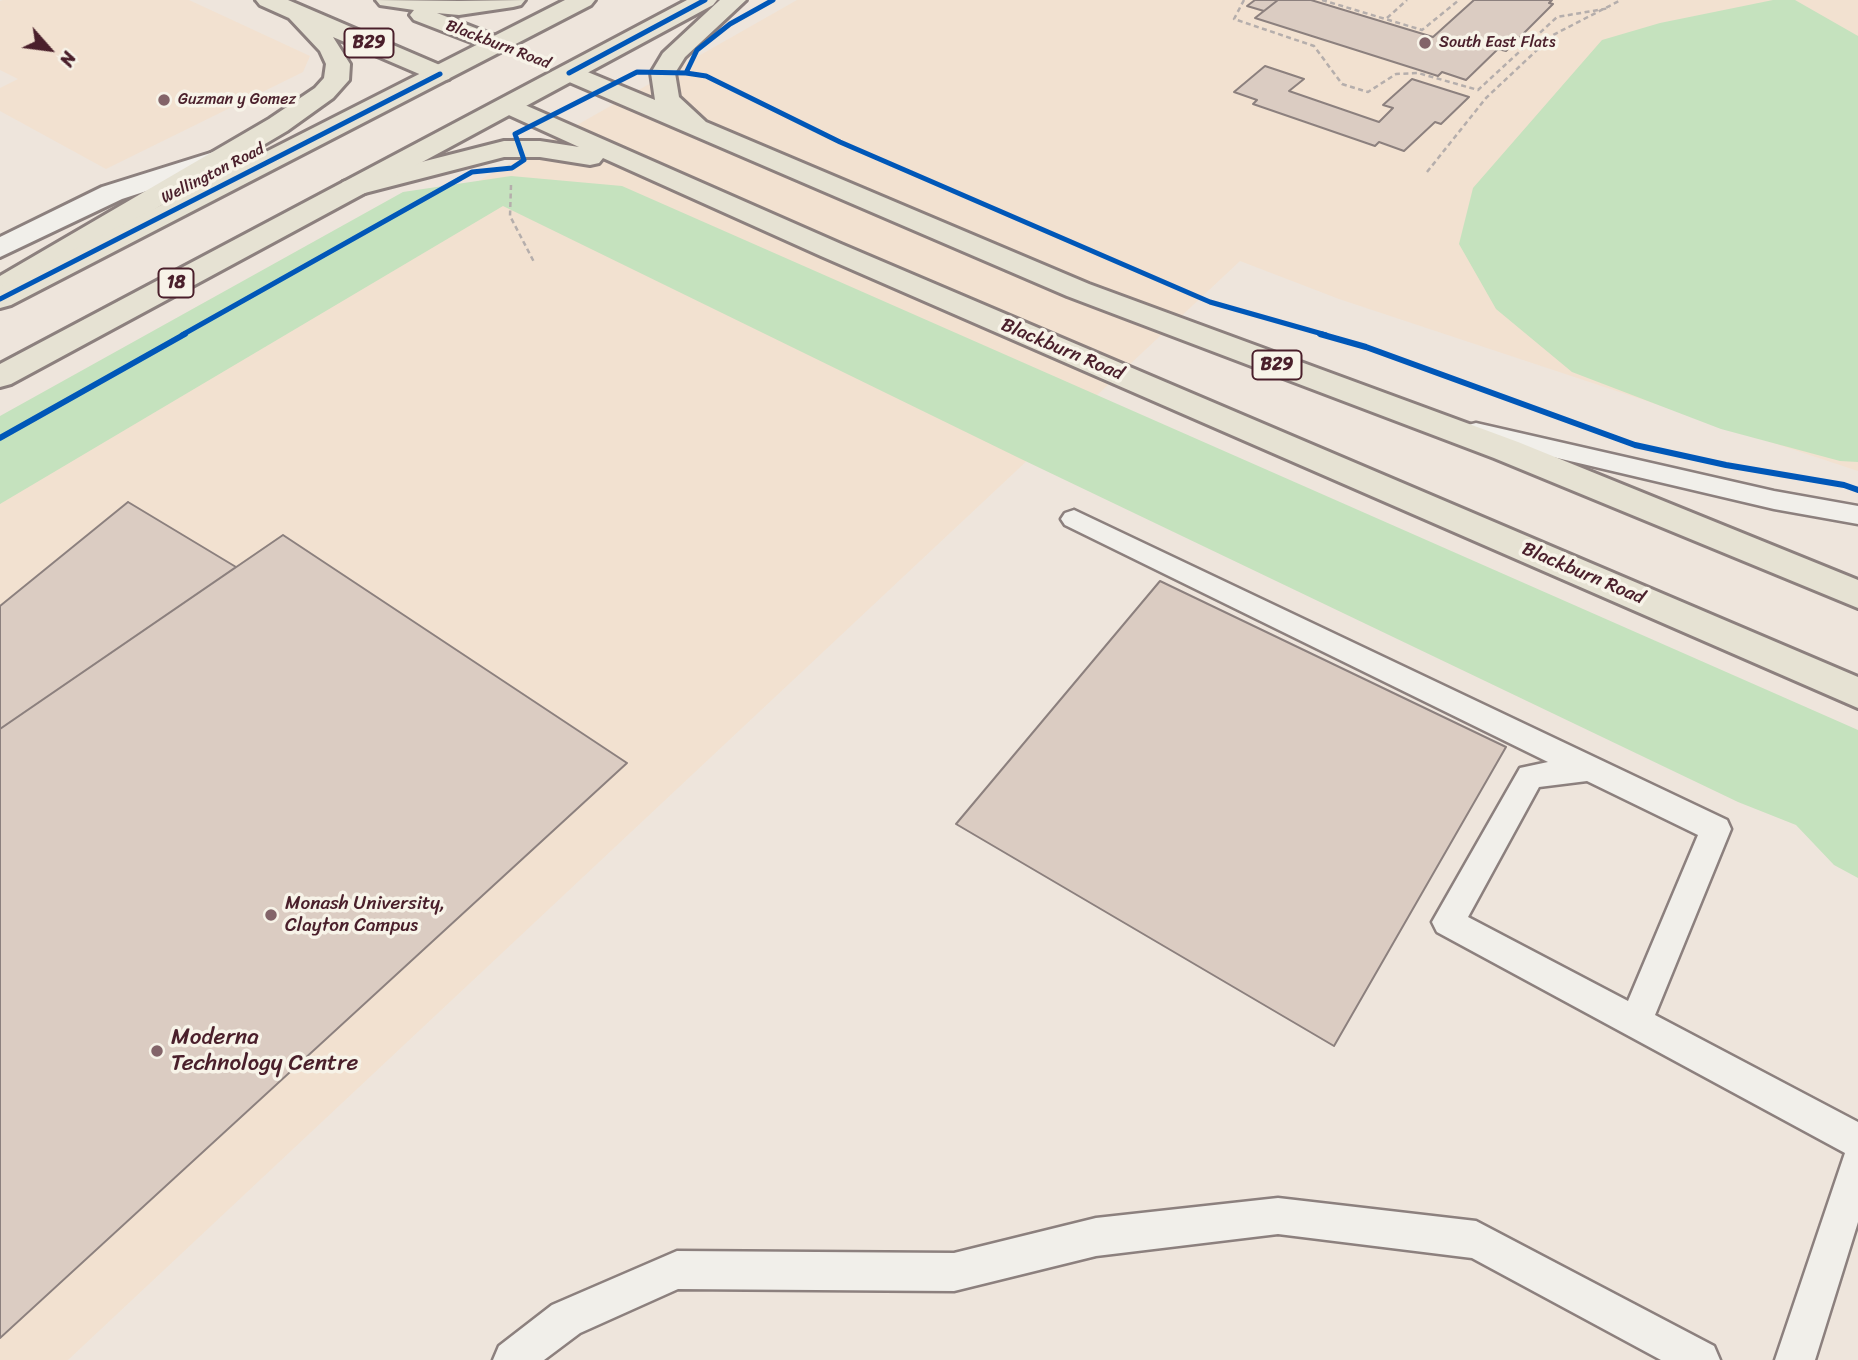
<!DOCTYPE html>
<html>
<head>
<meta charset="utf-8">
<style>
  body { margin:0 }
  #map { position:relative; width:1858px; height:1360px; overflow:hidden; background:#eee5dc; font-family:Sriracha,sans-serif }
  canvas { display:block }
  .north { position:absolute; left:14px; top:14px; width:70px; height:70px; -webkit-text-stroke:5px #f7f3e8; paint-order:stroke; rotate:118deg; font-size:19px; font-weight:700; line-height:28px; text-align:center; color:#4a1f2b }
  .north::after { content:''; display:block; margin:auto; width:24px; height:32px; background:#4a1f2b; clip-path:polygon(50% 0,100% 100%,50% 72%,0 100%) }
</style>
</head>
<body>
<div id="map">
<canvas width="1858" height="1360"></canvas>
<div class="north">N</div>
</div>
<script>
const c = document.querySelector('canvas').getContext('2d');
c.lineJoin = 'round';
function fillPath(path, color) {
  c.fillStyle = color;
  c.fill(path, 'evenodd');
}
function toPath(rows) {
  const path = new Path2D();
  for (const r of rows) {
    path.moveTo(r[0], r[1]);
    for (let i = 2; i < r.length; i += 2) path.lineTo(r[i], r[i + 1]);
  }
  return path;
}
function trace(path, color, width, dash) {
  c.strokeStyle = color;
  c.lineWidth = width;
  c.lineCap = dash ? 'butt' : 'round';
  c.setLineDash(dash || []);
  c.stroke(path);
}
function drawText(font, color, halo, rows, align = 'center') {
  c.font = font + ' Sriracha,sans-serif';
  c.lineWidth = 7;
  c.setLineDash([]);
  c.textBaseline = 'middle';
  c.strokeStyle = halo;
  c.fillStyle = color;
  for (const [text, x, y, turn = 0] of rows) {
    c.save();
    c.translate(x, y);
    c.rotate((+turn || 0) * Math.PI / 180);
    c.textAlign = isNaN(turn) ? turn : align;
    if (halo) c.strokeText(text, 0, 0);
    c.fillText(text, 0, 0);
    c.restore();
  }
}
const built = toPath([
  [3,0,189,0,310,56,303,72,106,169,0,111,0,88,18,79,0,70,0,1],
  [797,0,1858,0,1858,471,1339,299,1240,261,68,1360,0,1360,0,453]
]);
const green = toPath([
  [1773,0,1795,0,1858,36,1858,462,1840,461,1721,429,1572,372,1496,309,1459,244,1473,188,1602,40,1660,23],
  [511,176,622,186,1858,730,1858,878,1834,865,1796,825,1738,802,1019,458,503,206,0,504,0,416,403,192]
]);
const building = toPath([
  [1255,0,1278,0,1264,11,1247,6,1255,0],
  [1278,0,1311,0,1433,37,1474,0,1552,0,1549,3,1553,4,1506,51,1498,49,1466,80,1442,72,1438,76,1255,18,1278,0],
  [1265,66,1304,79,1289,91,1379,122,1393,108,1383,105,1412,79,1469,97,1441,124,1435,122,1404,151,1379,142,1375,146,1253,104,1257,100,1234,92,1265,66],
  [128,502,236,567,0,729,0,606,128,502],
  [283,535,627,763,0,1338,0,729,283,535],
  [1160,581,1506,747,1334,1046,956,824,1160,581]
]);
const path = toPath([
  [1244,0,1234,19,1314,46,1342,84,1368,92,1396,74,1418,73,1478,90,1557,17,1610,8],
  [1322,0,1422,30,1459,0],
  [1387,18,1407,0],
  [1427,172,1486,98,1553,35,1621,0],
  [511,185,510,216,534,262]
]);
const service = toPath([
  [1476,423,1774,491,1858,506,1858,524,1774,509,1468,437,1464,431,1468,425,1476,423],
  [1074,510,1727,820,1731,829,1655,1015,1858,1122,1858,1222,1815,1360,1775,1360,1845,1153,1437,932,1432,922,1520,768,1548,762,1065,525,1061,519,1065,513,1074,510],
  [1587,781,1698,835,1628,1001,1468,917,1539,787,1587,781],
  [1278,1198,1476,1221,1714,1346,1720,1360,1661,1360,1472,1258,1278,1234,1096,1256,954,1291,678,1289,580,1333,544,1360,493,1360,499,1346,552,1305,677,1251,954,1253,1096,1218,1278,1198]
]);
const minor = toPath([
  [220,150,229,152,233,158,229,164,122,199,0,257,0,237,102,187,220,150]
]);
const primary = toPath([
  [256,0,288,0,449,69,452,74,449,79,440,81,431,79,333,37,350,64,349,80,333,98,287,131,11,294,0,297,0,276,269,119,315,88,324,78,326,64,320,51,289,18,260,5,256,0],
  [376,0,459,1,525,0,521,5,513,7,459,15,437,13,506,40,509,45,506,50,497,52,414,20,410,15,414,10,380,5,376,0],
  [720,0,746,0,685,57,675,73,679,97,706,122,1089,284,1518,442,1858,580,1858,608,1494,458,1067,296,560,78,557,73,560,68,569,66,578,68,655,100,651,73,663,53,720,0],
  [509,98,841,244,1858,677,1858,708,821,256,603,158,599,163,590,165,540,157,504,157,353,196,343,194,339,188,343,182,504,141,540,141,579,147,500,111,496,106,500,101,509,98]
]);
const trunk = toPath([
  [565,0,595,0,591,5,11,305,0,308,0,287,565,0],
  [687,0,717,0,713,5,11,384,0,387,0,364,687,0]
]);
const cyclewayFar1 = toPath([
  [569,73,705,0],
  [686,73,706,76,840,142,1210,302,1326,335],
  [0,299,440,74],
  [182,335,472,172,512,168,524,160,515,134,637,72,686,73,697,50,730,24,773,0]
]);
const cycleway = toPath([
  [1320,334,1366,347,1635,445,1726,465,1844,485,1858,490],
  [0,438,185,334]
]);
const markers = [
  [1425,43,7,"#836469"],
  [164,100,7,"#836469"],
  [271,915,7,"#836469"],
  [157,1051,7,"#836469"]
];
const farPoinames = [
  ["South East Flats",1439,43],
  ["Guzman y Gomez",178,100]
];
const farStreetnames = [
  ["Blackburn Road",498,45,21],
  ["Wellington Road",213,174,-27]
];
const shields = [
  [369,43,49],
  [176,283,35],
  [1277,365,49]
];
const shieldNames = [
  ["B29",369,43],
  ["18",176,283],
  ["B29",1277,365]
];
const streetNames = [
  ["Blackburn Road",1062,350,23],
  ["Blackburn Road",1583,574,23]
];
const poiNames = [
  ["Monash University,",285,904],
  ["Clayton Campus",285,926]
];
const nearPoinames = [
  ["Moderna",171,1038],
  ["Technology Centre",171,1064]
];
fillPath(built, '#f2e1d0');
fillPath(green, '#c5e2be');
fillPath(building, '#dbccc2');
trace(building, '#8c807e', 2);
trace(service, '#8c807e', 5);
trace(minor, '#8c807e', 6);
trace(primary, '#8c807e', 6);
trace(trunk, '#8c807e', 6);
trace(path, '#b5aeac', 2.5, [5, 3.5]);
fillPath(service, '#f1efea');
fillPath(minor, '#f1efea');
fillPath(primary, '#e6e2d3');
fillPath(trunk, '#e6e2d3');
trace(cyclewayFar1, '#0057b8', 5);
trace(cycleway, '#0057b8', 6);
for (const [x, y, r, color] of markers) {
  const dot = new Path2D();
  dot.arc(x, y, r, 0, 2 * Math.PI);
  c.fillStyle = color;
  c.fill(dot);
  trace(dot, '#f7f3e8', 2.5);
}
drawText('16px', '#4a1f2b', '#f7f3e8', farPoinames, 'left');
drawText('16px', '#4a1f2b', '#f7f3e8', farStreetnames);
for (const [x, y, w] of shields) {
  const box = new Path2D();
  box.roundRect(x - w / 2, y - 14.5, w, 29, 5);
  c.fillStyle = '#f7f3e8';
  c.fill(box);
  trace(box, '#4a1f2b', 2);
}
drawText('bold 18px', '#4a1f2b', null, shieldNames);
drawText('19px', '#4a1f2b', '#f7f3e8', streetNames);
drawText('19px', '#4a1f2b', '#f7f3e8', poiNames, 'left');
drawText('23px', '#4a1f2b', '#f7f3e8', nearPoinames, 'left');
</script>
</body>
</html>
